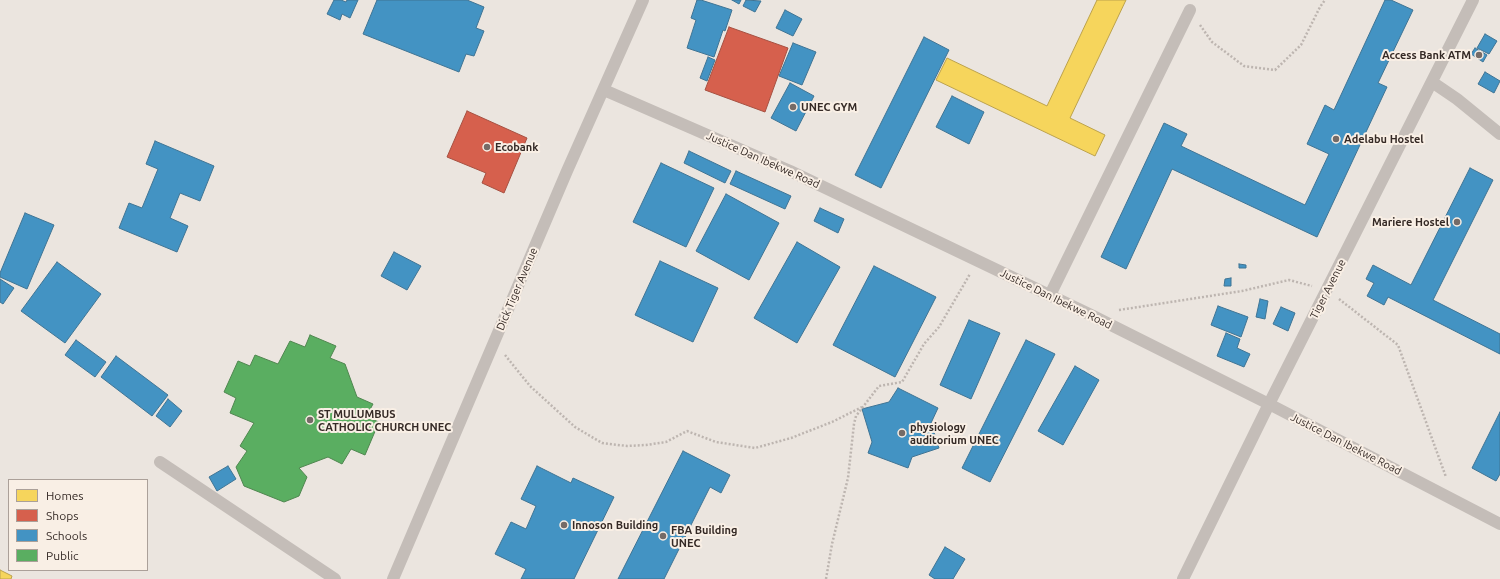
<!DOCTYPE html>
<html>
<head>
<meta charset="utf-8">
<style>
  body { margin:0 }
  #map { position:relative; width:1500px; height:579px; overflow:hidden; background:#ebe5df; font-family:Ubuntu,sans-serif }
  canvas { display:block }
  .legend { position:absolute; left:8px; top:479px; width:140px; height:92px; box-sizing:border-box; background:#f9efe5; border:1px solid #aba099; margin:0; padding:5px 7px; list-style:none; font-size:12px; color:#352a26 }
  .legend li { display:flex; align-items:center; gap:8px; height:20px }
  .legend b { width:20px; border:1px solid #aba099 }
</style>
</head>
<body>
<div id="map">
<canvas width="1500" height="579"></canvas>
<ul class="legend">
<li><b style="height:11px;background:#f6d55c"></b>Homes</li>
<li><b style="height:11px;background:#d6604d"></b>Shops</li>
<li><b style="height:11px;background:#4393c3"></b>Schools</li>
<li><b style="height:11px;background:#5aae61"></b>Public</li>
</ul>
</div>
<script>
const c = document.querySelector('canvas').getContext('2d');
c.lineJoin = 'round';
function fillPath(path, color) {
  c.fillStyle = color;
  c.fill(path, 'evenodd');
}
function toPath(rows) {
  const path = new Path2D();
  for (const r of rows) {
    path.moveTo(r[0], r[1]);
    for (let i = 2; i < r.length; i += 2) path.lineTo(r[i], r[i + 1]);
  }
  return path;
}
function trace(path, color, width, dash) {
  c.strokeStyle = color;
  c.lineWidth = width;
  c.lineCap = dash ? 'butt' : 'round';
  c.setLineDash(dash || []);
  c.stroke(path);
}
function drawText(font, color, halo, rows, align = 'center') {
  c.font = font + ' Ubuntu,sans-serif';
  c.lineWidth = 4;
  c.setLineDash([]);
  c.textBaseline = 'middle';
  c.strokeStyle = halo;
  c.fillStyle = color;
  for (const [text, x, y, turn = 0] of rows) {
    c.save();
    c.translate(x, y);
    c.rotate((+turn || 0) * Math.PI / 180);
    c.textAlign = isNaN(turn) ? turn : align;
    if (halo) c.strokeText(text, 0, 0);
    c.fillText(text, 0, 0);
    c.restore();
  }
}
const homes = toPath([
  [1097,0,1126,0,1070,118,1105,135,1095,156,936,80,947,58,1047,106,1097,0],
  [0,570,12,576,11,579,0,579,0,570]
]);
const shops = toPath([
  [729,27,788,48,765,112,705,90,729,27],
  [467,111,527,138,504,193,482,183,486,173,447,157,467,111]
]);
const schools = toPath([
  [334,0,341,0,346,2,347,0,358,0,350,18,342,14,340,20,327,14,334,0],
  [377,0,467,0,484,7,476,28,484,31,474,56,466,54,459,72,363,34,377,0],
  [697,0,701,0,732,10,725,31,723,30,714,57,687,48,696,20,691,18,697,0],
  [732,0,741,0,739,4,732,0],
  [746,0,761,1,755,12,743,6,746,0],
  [1385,0,1391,0,1413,10,1378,83,1387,87,1317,237,1172,169,1126,269,1101,257,1164,123,1187,134,1181,146,1305,205,1329,154,1307,144,1325,105,1334,110,1385,0],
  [785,10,802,19,793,36,776,28,785,10],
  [1485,34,1497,41,1489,54,1477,48,1485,34],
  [924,37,949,50,881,188,855,175,924,37],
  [793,43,816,52,802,85,779,76,793,43],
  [1475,48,1487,55,1483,62,1471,54,1475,48],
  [708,57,715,60,707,81,700,78,708,57],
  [1485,72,1500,81,1494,93,1478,84,1485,72],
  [790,83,814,96,796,131,771,118,790,83],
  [952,96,984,112,969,144,936,127,952,96],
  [155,141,214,166,200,201,180,193,170,218,188,226,177,252,119,228,129,203,142,208,158,169,146,164,155,141],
  [689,151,731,171,725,183,684,163,689,151],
  [661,163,714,188,686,247,633,222,661,163],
  [1470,168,1493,180,1433,300,1500,334,1500,354,1388,297,1384,305,1367,296,1374,283,1366,279,1373,265,1411,285,1470,168],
  [736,171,791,196,785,209,730,184,736,171],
  [726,194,779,223,749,280,696,251,726,194],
  [820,208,844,219,838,233,814,221,820,208],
  [25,213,54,225,27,289,0,277,0,273,25,213],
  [797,242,840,267,797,343,754,318,797,242],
  [394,252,421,266,407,290,381,276,394,252],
  [660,261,718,288,693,342,635,315,660,261],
  [57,262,101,294,65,343,21,311,57,262],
  [1239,264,1246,265,1246,268,1239,268,1239,264],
  [874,266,936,297,895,377,833,345,874,266],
  [1231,278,1231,286,1224,286,1225,279,1231,278],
  [0,279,14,288,3,304,0,302,0,279],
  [1260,299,1268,301,1265,319,1256,317,1260,299],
  [1218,306,1248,317,1241,337,1211,325,1218,306],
  [1281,307,1295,313,1288,331,1273,324,1281,307],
  [969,320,1000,333,971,399,940,385,969,320],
  [1226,333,1240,339,1237,348,1250,354,1244,367,1217,356,1226,333],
  [76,340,106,362,95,377,65,355,76,340],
  [1026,340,1055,354,990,482,962,468,1026,340],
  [116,356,168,395,152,416,101,377,116,356],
  [1075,366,1099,380,1063,445,1038,431,1075,366],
  [898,388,938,408,931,423,939,448,912,457,908,468,868,453,872,442,862,409,889,402,898,388],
  [168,399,182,411,170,427,156,416,168,399],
  [1500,412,1500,474,1496,481,1472,468,1500,412],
  [683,451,730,475,721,493,710,487,664,579,618,579,683,451],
  [228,466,236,479,217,491,209,477,228,466],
  [537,466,571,483,573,478,614,497,574,579,521,579,526,569,495,554,511,522,526,529,536,506,521,499,537,466],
  [945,547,965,559,953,579,935,579,929,575,945,547]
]);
const public = toPath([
  [310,335,336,346,330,358,345,364,357,397,373,404,366,417,379,422,365,455,351,449,342,464,328,457,299,468,307,477,299,496,284,502,244,486,236,467,247,451,240,446,254,423,230,413,236,398,224,392,238,361,250,366,255,355,278,364,290,341,305,347,310,335]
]);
const path = toPath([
  [1200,25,1212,42,1244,66,1275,70,1301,45,1320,7,1325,0],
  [1339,299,1398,345,1446,477],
  [1119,310,1242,291,1289,280,1312,286],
  [505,355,530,386,575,427,602,443,627,446,646,445,666,442,687,431,716,442,755,448,791,438,832,422,862,407],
  [826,579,832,544,848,478,854,424,856,416,879,386,902,382,924,344,939,327,970,274]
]);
const lane = toPath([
  [1432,82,1457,99,1500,134],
  [604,90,790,171,1091,315,1269,404,1500,524],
  [1050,295,1190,10],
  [160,462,335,579],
  [393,579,567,171,643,0],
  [1183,579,1269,404,1473,0]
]);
const markers = [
  [1479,55,4,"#756b67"],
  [793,107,4,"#756b67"],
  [1336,139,4,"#756b67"],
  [487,147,4,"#756b67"],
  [1457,222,4,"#756b67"],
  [310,420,4,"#756b67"],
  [902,433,4,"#756b67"],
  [564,525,4,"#756b67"],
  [663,536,4,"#756b67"]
];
const poiNames = [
  ["Access Bank ATM",1471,55,"right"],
  ["UNEC GYM",801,107],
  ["Adelabu Hostel",1344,139],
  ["Ecobank",495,147],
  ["Mariere Hostel",1449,222,"right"],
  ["ST MULUMBUS",318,414],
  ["CATHOLIC CHURCH UNEC",318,427],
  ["physiology",910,427],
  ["auditorium UNEC",910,440],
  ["Innoson Building",572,525],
  ["FBA Building",671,530],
  ["UNEC",671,543]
];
const streetNames = [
  ["Justice Dan Ibekwe Road",763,160,24],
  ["Dick Tiger Avenue",517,289,-67],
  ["Tiger Avenue",1328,289,-63],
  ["Justice Dan Ibekwe Road",1056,299,26],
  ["Justice Dan Ibekwe Road",1346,444,27]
];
fillPath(homes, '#f6d55c');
trace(homes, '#bca24c', 1);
fillPath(shops, '#d6604d');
trace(shops, '#a65041', 1);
fillPath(schools, '#4393c3');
trace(schools, '#3f7494', 1);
fillPath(public, '#5aae61');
trace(public, '#4f864f', 1);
trace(path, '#bdb5b0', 2.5, [2, 2]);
trace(lane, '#c4bdb8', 12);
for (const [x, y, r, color] of markers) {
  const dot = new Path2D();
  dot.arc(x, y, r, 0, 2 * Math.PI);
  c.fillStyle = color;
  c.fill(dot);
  trace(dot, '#f9efe5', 1.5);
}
drawText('bold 11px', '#352a26', '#f9efe5', poiNames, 'left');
drawText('11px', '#352a26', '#f9efe5', streetNames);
</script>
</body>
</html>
